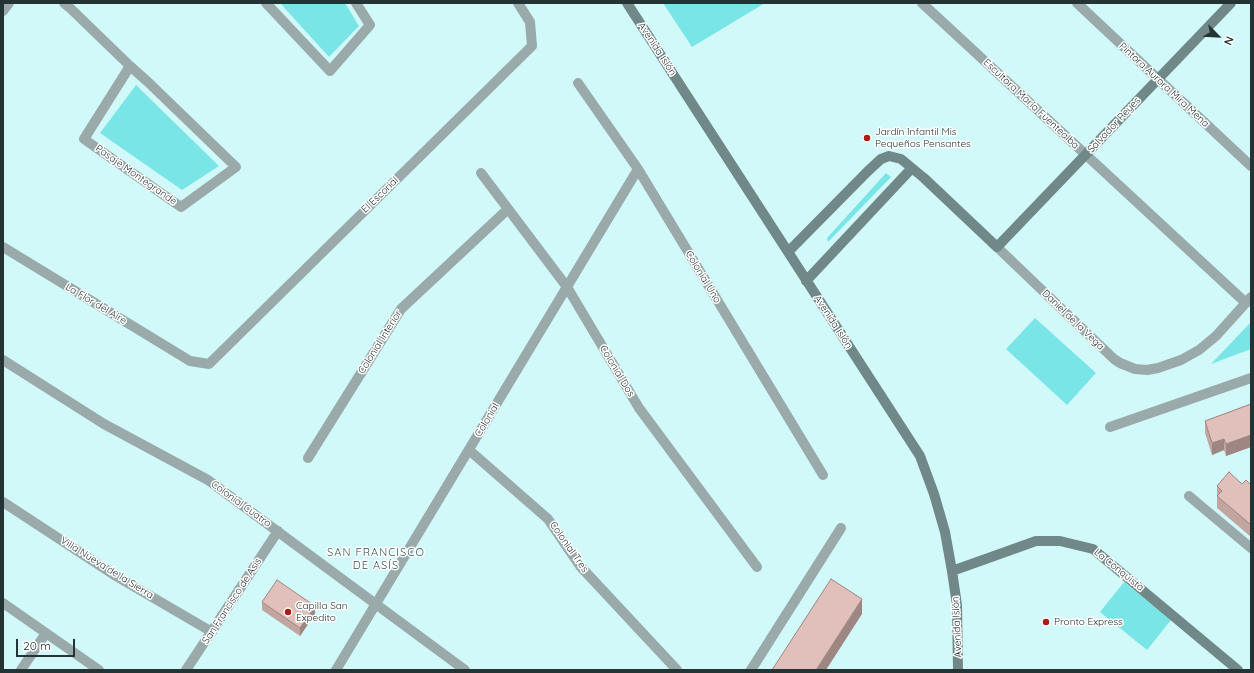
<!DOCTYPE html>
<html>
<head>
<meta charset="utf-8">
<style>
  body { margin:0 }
  #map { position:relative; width:1254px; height:673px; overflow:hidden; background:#d2f9f9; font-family:Quicksand,sans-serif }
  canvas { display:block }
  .frame { position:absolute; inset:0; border:4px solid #243333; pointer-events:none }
  .north { position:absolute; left:1198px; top:16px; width:40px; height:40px; -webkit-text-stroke:3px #fff; paint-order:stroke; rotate:114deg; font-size:11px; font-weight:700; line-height:16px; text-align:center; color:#243333 }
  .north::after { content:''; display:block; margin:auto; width:14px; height:18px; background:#243333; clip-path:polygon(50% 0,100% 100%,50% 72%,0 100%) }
  .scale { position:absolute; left:16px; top:639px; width:59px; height:18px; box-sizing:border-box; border:2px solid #243333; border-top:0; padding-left:5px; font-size:12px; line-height:14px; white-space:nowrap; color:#243333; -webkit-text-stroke:3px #fff; paint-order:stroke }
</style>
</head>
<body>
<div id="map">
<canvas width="1254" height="673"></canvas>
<div class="frame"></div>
<div class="north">N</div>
<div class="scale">20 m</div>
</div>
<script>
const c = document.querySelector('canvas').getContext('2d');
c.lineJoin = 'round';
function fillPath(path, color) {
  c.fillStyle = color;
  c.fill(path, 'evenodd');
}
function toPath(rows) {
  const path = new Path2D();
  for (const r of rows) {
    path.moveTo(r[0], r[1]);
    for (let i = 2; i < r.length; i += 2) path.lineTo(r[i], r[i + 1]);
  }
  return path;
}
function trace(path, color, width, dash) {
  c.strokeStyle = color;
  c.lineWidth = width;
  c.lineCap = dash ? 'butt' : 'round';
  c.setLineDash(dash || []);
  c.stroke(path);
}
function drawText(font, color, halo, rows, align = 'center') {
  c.font = font + ' Quicksand,sans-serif';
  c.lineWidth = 3;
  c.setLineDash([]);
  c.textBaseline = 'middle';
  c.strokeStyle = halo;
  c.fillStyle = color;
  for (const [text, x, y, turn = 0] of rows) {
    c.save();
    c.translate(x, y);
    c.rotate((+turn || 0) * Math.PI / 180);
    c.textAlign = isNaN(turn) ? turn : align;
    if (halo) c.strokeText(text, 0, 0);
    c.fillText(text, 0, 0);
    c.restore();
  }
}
const green = toPath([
  [280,3,345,3,359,26,329,57],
  [663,3,765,3,692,47],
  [136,85,219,166,182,190,100,133],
  [886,173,891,177,828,242,827,238],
  [1035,318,1096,373,1067,405,1006,349],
  [1251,322,1251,349,1211,364],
  [1124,582,1171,620,1147,650,1100,612]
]);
const lane = toPath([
  [1110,427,1251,378],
  [1189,496,1251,548],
  [3,603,99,670],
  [21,670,46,633],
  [751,670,841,528]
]);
const street = toPath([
  [64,3,69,7,130,66,148,82,236,167,181,207,84,139,130,66],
  [266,3,330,71,370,25,356,3],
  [922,3,1246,303],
  [1077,3,1251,166],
  [3,11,9,3],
  [578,83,638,169,823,475],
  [481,173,567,287,639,408,757,567],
  [3,247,190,361,209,364,532,46,530,22,518,3],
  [997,247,1114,359,1120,363,1135,369,1147,370,1158,368,1181,360,1199,350,1216,336,1251,297],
  [3,360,104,424,208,480,465,670],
  [469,450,548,519,580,566,677,670],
  [308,458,401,309,508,209],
  [3,502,116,576,212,632],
  [186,670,278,531],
  [336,670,638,169]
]);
const secondary = toPath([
  [627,3,920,456,934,494,945,532,952,571,957,605,958,670],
  [788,252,868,171,881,159,889,156,901,159,924,178,997,247,1231,3],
  [806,281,911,169],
  [952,571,1036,541,1060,541,1093,549,1238,670]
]);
const wall = toPath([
  [1251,404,1251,447,1226,456,1224,450,1212,455,1205,433,1205,421],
  [1242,484,1251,485,1251,537,1217,508,1217,486],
  [262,602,315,614,300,636,262,610]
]);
const shadedWall = toPath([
  [1251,435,1251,447,1226,456,1226,444],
  [1224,439,1224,450,1212,455,1212,443],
  [862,599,862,614,826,670,816,670],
  [315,606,315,614,300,636,300,628]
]);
const building = toPath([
  [1251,404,1251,435,1226,444,1224,439,1212,443,1205,421,1251,404],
  [1229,472,1242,484,1246,480,1251,485,1251,525,1217,496,1222,491,1217,486,1229,472],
  [831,579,862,599,816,670,772,670,831,579],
  [277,580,315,606,300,628,262,602,277,580]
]);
const markers = [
  [867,138,4,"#ac1c13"],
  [288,612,4,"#ac1c13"],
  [1046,622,4,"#ac1c13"]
];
const streetNames = [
  ["Avenida Islón",657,49,57],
  ["Pintora Aurora Mira Mena",1164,85,43],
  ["Escultora María Fuentealba",1031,104,43],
  ["Salvador Reyes",1114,125,-47],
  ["Pasaje Montegrande",136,175,35],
  ["El Escorial",380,195,-44],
  ["Colonial Uno",703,277,59],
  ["La Flor del Aire",96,304,31],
  ["Daniel de la Vega",1073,320,44],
  ["Avenida Islón",833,322,57],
  ["Colonial Interior",380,342,-58],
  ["Colonial Dos",617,371,59],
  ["Colonial",487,420,-59],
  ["Colonial Cuatro",241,504,36],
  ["Colonial Tres",569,547,55],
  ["Villa Nueva de la Sierra",107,568,32],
  ["La Conquista",1119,570,39],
  ["San Francisco de Asís",232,601,-57],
  ["Avenida Islón",957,627,-93]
];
const poiNames = [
  ["Jardín Infantil Mis",875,132],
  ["Pequeños Pensantes",875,144],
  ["Capilla San",296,606],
  ["Expedito",296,618],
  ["Pronto Express",1054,622]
];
const neighbourhoodNames = [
  ["SAN FRANCISCO",376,553],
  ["DE ASÍS",376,566]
];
fillPath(green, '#7ae5e7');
trace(lane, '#9aaaaa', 10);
trace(street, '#9aaaaa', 10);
trace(secondary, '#708888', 10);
fillPath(wall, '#c2a4a0');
fillPath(shadedWall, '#9e8682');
fillPath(building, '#e1bfba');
trace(building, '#9e8682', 1);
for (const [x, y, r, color] of markers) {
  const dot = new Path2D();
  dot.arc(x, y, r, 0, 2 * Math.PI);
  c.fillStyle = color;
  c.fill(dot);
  trace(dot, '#fff', 1.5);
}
drawText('10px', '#243333', '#fff', streetNames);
drawText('10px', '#243333', '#fff', poiNames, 'left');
c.letterSpacing = '1px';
drawText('11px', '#345656', '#fff', neighbourhoodNames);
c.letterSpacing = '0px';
</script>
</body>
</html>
